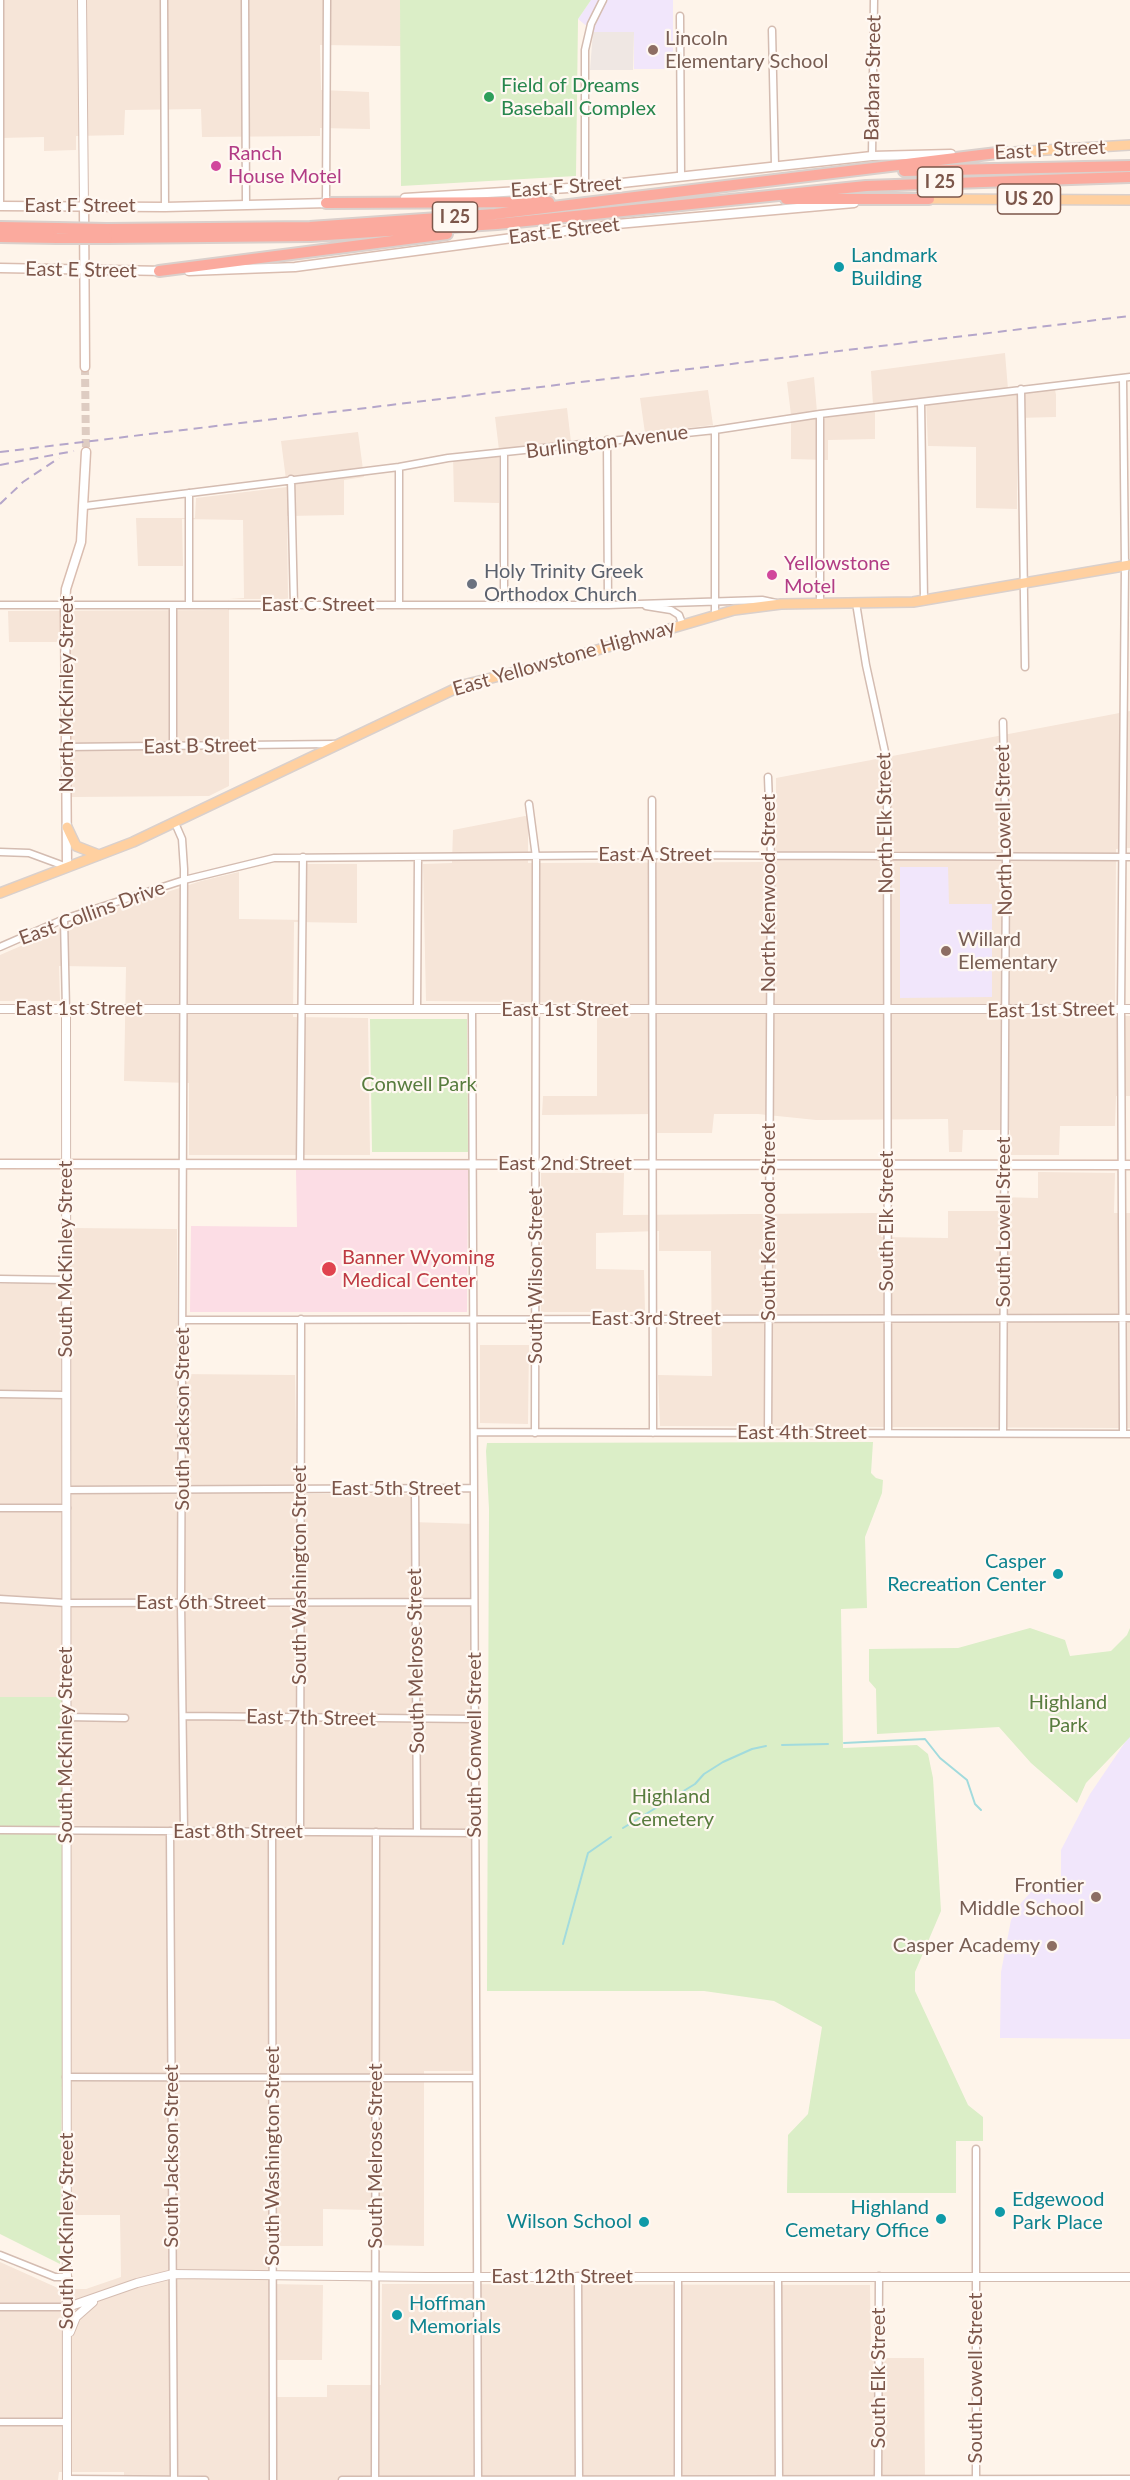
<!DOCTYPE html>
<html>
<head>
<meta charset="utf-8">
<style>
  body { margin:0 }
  canvas { display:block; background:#fef4ea }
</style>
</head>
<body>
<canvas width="1130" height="2480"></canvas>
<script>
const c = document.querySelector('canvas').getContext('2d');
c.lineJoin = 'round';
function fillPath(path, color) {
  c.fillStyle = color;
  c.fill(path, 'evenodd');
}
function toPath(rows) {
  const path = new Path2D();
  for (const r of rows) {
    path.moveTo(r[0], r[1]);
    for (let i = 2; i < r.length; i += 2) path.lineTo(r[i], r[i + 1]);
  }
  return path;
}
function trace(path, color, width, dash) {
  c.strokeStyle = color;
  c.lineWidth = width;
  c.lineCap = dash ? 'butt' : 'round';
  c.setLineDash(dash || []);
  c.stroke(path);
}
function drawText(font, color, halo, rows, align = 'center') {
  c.font = font + ' Lato,sans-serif';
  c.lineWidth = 4.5;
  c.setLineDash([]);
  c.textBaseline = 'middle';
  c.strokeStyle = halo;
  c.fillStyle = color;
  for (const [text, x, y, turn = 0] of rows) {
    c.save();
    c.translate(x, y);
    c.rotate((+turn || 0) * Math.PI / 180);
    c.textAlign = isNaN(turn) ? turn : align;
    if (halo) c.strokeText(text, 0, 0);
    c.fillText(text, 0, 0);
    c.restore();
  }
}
const residential = toPath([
  [0,0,400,0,401,46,320,45,321,90,369,92,370,129,320,128,320,136,202,137,201,109,125,110,124,135,76,136,76,150,44,151,44,137,0,138],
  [1005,353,1008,389,1054,384,1056,395,1056,417,1017,418,1017,509,976,508,976,447,928,446,926,399,875,406,875,439,828,440,828,460,791,459,791,415,787,382,814,377,817,412,873,405,871,371],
  [708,390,713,425,645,433,640,398],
  [567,408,571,442,499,451,499,503,454,502,453,455,499,450,495,417],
  [358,432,364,477,344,480,344,515,287,516,288,599,229,599,229,786,209,796,72,797,70,642,9,642,8,611,228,610,229,599,244,598,243,520,182,519,183,566,138,566,136,518,195,518,196,498,287,487,281,441],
  [1130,711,1130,848,1116,849,1115,1015,1130,1016,1130,1096,1116,1096,1115,1126,1060,1126,1059,1155,1011,1155,1010,1130,963,1130,962,1152,949,1152,948,1119,816,1120,758,1114,714,1114,712,1133,657,1133,657,1114,542,1115,543,1096,597,1096,597,1003,426,1001,423,864,452,863,453,830,525,816,528,817,528,863,776,862,776,778],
  [307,864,357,864,357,923,294,922,293,1017,368,1018,370,1155,189,1155,189,1083,124,1081,126,967,59,966,60,1001,0,1001,0,955,81,920,201,881,239,872,239,919,307,920],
  [1038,1172,1115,1173,1114,1213,1130,1213,1130,1428,660,1426,658,1375,712,1376,711,1251,659,1251,659,1231,596,1233,596,1269,644,1270,645,1312,541,1312,541,1173,624,1173,623,1215,881,1213,881,1237,948,1238,948,1211,998,1211,999,1197,1038,1198],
  [72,1228,177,1229,177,1374,295,1375,297,1494,411,1494,411,1522,476,1524,473,2071,424,2071,424,2246,371,2245,370,2210,323,2209,323,2246,270,2246,270,2284,323,2285,322,2360,269,2360,269,2397,327,2397,327,2385,381,2385,382,2284,870,2285,871,2358,924,2358,925,2480,124,2480,124,2472,59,2472,58,2480,0,2480,0,2262,60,2289,86,2289,121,2277,120,2215,61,2215,66,1697,0,1697,0,1284,71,1283],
  [480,1345,529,1345,528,1424,480,1423]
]);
const industrial = toPath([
  [593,32,634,32,633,70,590,70]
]);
const education = toPath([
  [591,0,673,0,673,69,634,69,634,32,594,32,578,19],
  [900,867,948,867,949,904,992,904,992,997,900,998],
  [1130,1735,1130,2039,1000,2038,1001,1972,1011,1920,1021,1903,1040,1882,1061,1881,1061,1850,1090,1794]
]);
const medical = toPath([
  [296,1170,468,1170,467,1312,190,1312,191,1226,297,1227]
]);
const green = toPath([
  [400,0,591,0,578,19,576,176,401,186],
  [370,1019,467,1019,468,1152,372,1152],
  [873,1442,871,1473,876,1478,883,1480,882,1493,865,1537,867,1608,841,1609,843,1748,917,1745,928,1754,933,1778,941,1911,915,1972,915,1991,968,2105,983,2117,983,2141,956,2141,956,2193,787,2193,788,2135,808,2114,822,2027,774,2001,704,1991,487,1991,489,1509,486,1451,487,1443],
  [1030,1628,1065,1640,1070,1656,1111,1651,1127,1635,1130,1628,1130,1737,1086,1783,1077,1803,1031,1763,999,1727,877,1734,876,1689,869,1681,869,1649,958,1648],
  [0,1697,66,1697,60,2264,0,2234]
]);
const stream = toPath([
  [844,1743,925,1739,940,1758,967,1780,975,1804,981,1810],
  [782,1745,828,1744],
  [623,1828,695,1784,704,1774,723,1762,752,1749,766,1746],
  [563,1944,588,1853,611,1837]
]);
const secondaryTunnel = toPath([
  [85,367,86,452]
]);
const minor = toPath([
  [164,0,165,207],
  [245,0,246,205],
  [680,16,681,176],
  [772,30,775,165],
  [872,156,874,0],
  [585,187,585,50,591,24,603,0],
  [326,203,327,0],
  [0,206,0,0],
  [1021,389,1025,667],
  [921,402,924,600],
  [607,440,608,605],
  [399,467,399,605],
  [291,479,294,605],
  [189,493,189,605],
  [85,506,399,467,448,458,715,430,820,414,1130,377],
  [820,602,820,414],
  [856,603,866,665,887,761,888,1433],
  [0,605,608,605,762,600,776,603],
  [173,605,173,746],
  [504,605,504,454],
  [646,606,671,610,679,615,682,623],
  [715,614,715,430],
  [65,747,334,744],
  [652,800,653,1433],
  [529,804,536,857,535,1433],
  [175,823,182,839,184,869,181,1603,184,1831],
  [0,852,29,853,67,867],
  [64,919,66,1009],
  [0,947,64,919,184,880,274,858,652,855,1130,857],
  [417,1009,418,857],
  [472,1009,478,2480],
  [300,1164,303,857],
  [0,1279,65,1280],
  [183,1320,1130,1318],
  [0,1394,66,1395],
  [474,1432,1130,1434],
  [768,1433,771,856,768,777],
  [1003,1433,1006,857,1003,722],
  [1123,1433,1121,1009,1125,566,1123,378],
  [415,1489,417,1832],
  [67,1490,474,1488],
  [0,1508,67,1508],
  [0,1599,66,1603,474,1602],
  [184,1716,475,1719],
  [66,1717,125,1718],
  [0,1830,475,1833],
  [170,1831,174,2480],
  [272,1832,273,2480],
  [300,1832,301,1319],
  [66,2077,476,2078],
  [976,2149,976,2480],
  [0,2255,55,2277,68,2277],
  [578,2276,579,2480],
  [778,2277,779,2480],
  [0,2307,68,2307],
  [0,2422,67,2422],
  [67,2479,205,2480],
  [342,2480,1130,2479],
  [375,2480,376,1832],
  [678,2480,678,2277],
  [878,2480,879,2276]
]);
const tertiary = toPath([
  [82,0,84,207],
  [0,1009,1130,1009],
  [66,1009,67,2480],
  [68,2307,137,2283,173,2274,427,2277,1130,2277],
  [70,2332,76,2317,93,2302]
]);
const secondary = toPath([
  [405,198,585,187,872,156,951,154],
  [0,206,165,207,329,203],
  [84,207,85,367],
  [0,268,165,271],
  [189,271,295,267,617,224,854,203],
  [67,867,65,605,66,589,81,542,86,452],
  [0,1164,1130,1165]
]);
const primary = toPath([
  [997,153,1130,145],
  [929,199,1130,200],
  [67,827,76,846,99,855],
  [0,893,133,842,463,685,556,662,734,610,781,604,913,602,1130,565]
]);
const motorway = toPath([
  [904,171,1130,166],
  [786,199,929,199],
  [326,203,549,202],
  [0,227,57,228],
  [107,229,310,227,495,214,997,153],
  [0,237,57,238],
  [107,238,311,236,497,224,866,186,1130,177],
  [159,271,447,234]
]);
const rail = toPath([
  [0,452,1130,316],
  [0,465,74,451],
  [0,504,23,482,59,458]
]);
const motorwayBridge = toPath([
  [57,228,107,229],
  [57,238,107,238]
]);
const markers = [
  [653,50,6,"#8d6e63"],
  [489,97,6,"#2e9e5b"],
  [216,166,6,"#d1479c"],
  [839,267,6,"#0f9aa8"],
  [772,575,6,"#d1479c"],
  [472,584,6,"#6b7280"],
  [946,951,6,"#8d6e63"],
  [329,1269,8,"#e0444e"],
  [1058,1574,6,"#0f9aa8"],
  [1096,1897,6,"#8d6e63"],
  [1052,1946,6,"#8d6e63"],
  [1000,2212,6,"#0f9aa8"],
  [941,2219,6,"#0f9aa8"],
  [644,2222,6,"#0f9aa8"],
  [397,2315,6,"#0f9aa8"]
];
const shields = [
  [940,182,45],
  [1029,199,63],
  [455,217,45]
];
const shieldNames = [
  ["I 25",940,182],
  ["US 20",1029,199],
  ["I 25",455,217]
];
const educationNames = [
  ["Lincoln",665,39],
  ["Elementary School",665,62],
  ["Willard",958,940],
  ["Elementary",958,963],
  ["Frontier",1084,1886,"right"],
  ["Middle School",1084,1909,"right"],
  ["Casper Academy",1040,1946,"right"]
];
const streetNames = [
  ["Barbara Street",873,78,-89],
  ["East F Street",1050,150,-3],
  ["East F Street",566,187,-4],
  ["East F Street",80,206],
  ["East E Street",564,231,-7],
  ["East E Street",81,270,1],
  ["Burlington Avenue",607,442,-7],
  ["East C Street",318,605],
  ["East Yellowstone Highway",564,658,-16],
  ["North McKinley Street",67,694,-90],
  ["East B Street",200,746,-1],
  ["North Elk Street",885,823,-91],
  ["North Lowell Street",1004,830,-91],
  ["East A Street",655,855],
  ["North Kenwood Street",769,893,-90],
  ["East Collins Drive",92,913,-20],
  ["East 1st Street",79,1009],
  ["East 1st Street",565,1010],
  ["East 1st Street",1051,1010,-1],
  ["East 2nd Street",565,1164],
  ["South Elk Street",887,1221,-90],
  ["South Kenwood Street",769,1222,-90],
  ["South Lowell Street",1004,1222,-90],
  ["South McKinley Street",66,1259,-90],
  ["South Wilson Street",536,1276,-90],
  ["East 3rd Street",656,1319],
  ["South Jackson Street",183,1419,-90],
  ["East 4th Street",802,1433],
  ["East 5th Street",396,1489],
  ["South Washington Street",300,1575,-90],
  ["East 6th Street",201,1603],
  ["South Melrose Street",416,1661,-91],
  ["East 7th Street",311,1718,1],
  ["South McKinley Street",66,1745,-90],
  ["South Conwell Street",475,1745,-90],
  ["East 8th Street",238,1832],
  ["South Jackson Street",172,2156,-90],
  ["South Washington Street",273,2156,-90],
  ["South Melrose Street",376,2156,-90],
  ["South McKinley Street",67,2231,-90],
  ["East 12th Street",562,2277],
  ["South Elk Street",879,2378,-90],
  ["South Lowell Street",976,2378,-90]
];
const leisureNames = [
  ["Field of Dreams",501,86],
  ["Baseball Complex",501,109]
];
const hotelNames = [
  ["Ranch",228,154],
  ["House Motel",228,177],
  ["Yellowstone",784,564],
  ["Motel",784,587]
];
const cultureNames = [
  ["Landmark",851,256],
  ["Building",851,279],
  ["Casper",1046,1562,"right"],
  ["Recreation Center",1046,1585,"right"],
  ["Edgewood",1012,2200],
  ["Park Place",1012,2223],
  ["Highland",929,2208,"right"],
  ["Cemetary Office",929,2231,"right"],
  ["Wilson School",632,2222,"right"],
  ["Hoffman",409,2304],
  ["Memorials",409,2327]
];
const worshipNames = [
  ["Holy Trinity Greek",484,572],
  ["Orthodox Church",484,595]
];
const parkNames = [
  ["Conwell Park",419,1085],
  ["Highland",1068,1703],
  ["Park",1068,1726],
  ["Highland",671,1797],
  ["Cemetery",671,1820]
];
const healthNames = [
  ["Banner Wyoming",342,1258],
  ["Medical Center",342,1281]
];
fillPath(residential, '#f6e5d8');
fillPath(industrial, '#efe7e3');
fillPath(education, '#f1e6fb');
fillPath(medical, '#fcdde5');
fillPath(green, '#dbeec7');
trace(stream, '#a2dbdd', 2);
trace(secondaryTunnel, '#deccc2', 8, [8, 4]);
trace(minor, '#d4bcb1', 9);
trace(tertiary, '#d4bcb1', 10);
trace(secondary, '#dabdb0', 11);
trace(primary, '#dad0cc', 12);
trace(motorway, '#dad0cc', 14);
trace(minor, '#fff', 6);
trace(tertiary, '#fff', 8);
trace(secondary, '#fff', 8);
trace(primary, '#ffd0a0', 9);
trace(motorway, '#fbaa9e', 10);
trace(rail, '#b5a6ca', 2, [9, 6]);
trace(motorwayBridge, '#dad0cc', 14, []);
trace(motorwayBridge, '#fbaa9e', 10);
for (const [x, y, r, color] of markers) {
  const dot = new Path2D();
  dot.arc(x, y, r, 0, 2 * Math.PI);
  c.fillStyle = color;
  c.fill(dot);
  trace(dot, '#fff8f2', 2);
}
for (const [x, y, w] of shields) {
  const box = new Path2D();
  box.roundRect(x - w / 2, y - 15, w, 30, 4.5);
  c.fillStyle = '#fff8f2';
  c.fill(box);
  trace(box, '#7c564a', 1.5);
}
drawText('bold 18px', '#7c564a', null, shieldNames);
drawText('20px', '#785e54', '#fff8f2', educationNames, 'left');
drawText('20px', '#7c564a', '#fff8f2', streetNames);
drawText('20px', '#27864d', '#fff8f2', leisureNames, 'left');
drawText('20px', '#b23c85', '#fff8f2', hotelNames, 'left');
drawText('20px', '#0d838f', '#fff8f2', cultureNames, 'left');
drawText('20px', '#5b616d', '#fff8f2', worshipNames, 'left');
drawText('20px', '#587c3e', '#fff8f2', parkNames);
drawText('20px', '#be3a42', '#fff8f2', healthNames, 'left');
</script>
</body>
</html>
